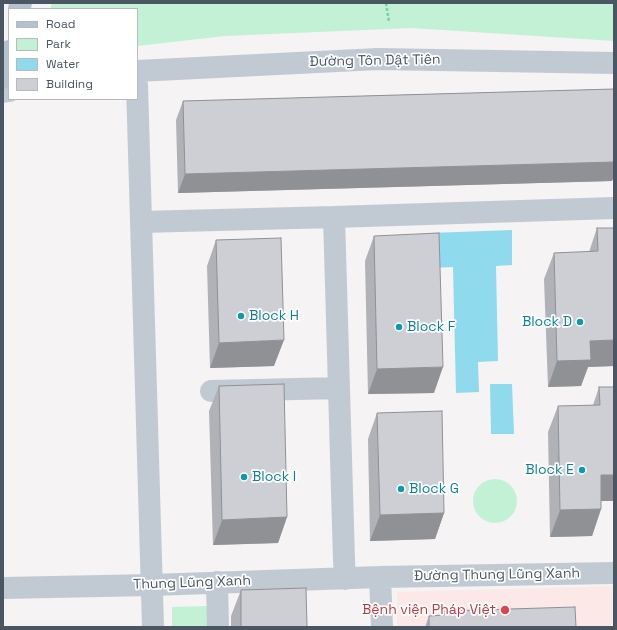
<!DOCTYPE html>
<html>
<head>
<meta charset="utf-8">
<style>
  body { margin:0 }
  #map { position:relative; width:617px; height:630px; overflow:hidden; background:#f5f3f3; font-family:"Space Grotesk",sans-serif }
  canvas { display:block }
  .frame { position:absolute; inset:0; border:4px solid #4a5661; pointer-events:none }
  .legend { position:absolute; left:8px; top:8px; width:130px; height:92px; box-sizing:border-box; background:#fff; border:1px solid #b7bbc0; margin:0; padding:5px 7px; list-style:none; font-size:12px; color:#4a5661 }
  .legend li { display:flex; align-items:center; gap:8px; height:20px }
  .legend b { width:20px; border:1px solid #b7bbc0 }
</style>
</head>
<body>
<div id="map">
<canvas width="617" height="630"></canvas>
<div class="frame"></div>
<ul class="legend">
<li><b style="height:5px;background:#b3c2d1"></b>Road</li>
<li><b style="height:11px;background:#c3f1d5"></b>Park</li>
<li><b style="height:11px;background:#90daee"></b>Water</li>
<li><b style="height:11px;background:#cdcfd5"></b>Building</li>
</ul>
</div>
<script>
const c = document.querySelector('canvas').getContext('2d');
c.lineJoin = 'round';
function fillPath(path, color) {
  c.fillStyle = color;
  c.fill(path, 'evenodd');
}
function toPath(rows) {
  const path = new Path2D();
  for (const r of rows) {
    if (r.length === 3) {
      path.moveTo(r[0] + r[2], r[1]);
      path.arc(r[0], r[1], r[2], 0, 2 * Math.PI);
      continue;
    }
    path.moveTo(r[0], r[1]);
    for (let i = 2; i < r.length; i += 2) path.lineTo(r[i], r[i + 1]);
  }
  return path;
}
function trace(path, color, width, dash) {
  c.strokeStyle = color;
  c.lineWidth = width;
  c.lineCap = dash ? 'butt' : 'round';
  c.setLineDash(dash || []);
  c.stroke(path);
}
function drawText(font, color, halo, rows, align = 'center') {
  c.font = font + ' "Space Grotesk",sans-serif';
  c.lineWidth = 3.5;
  c.setLineDash([]);
  c.textBaseline = 'middle';
  c.strokeStyle = halo;
  c.fillStyle = color;
  for (const [text, x, y, turn = 0] of rows) {
    c.save();
    c.translate(x, y);
    c.rotate((+turn || 0) * Math.PI / 180);
    c.textAlign = isNaN(turn) ? turn : align;
    if (halo) c.strokeText(text, 0, 0);
    c.fillText(text, 0, 0);
    c.restore();
  }
}
const medical = toPath([
  [614,586,614,627,397,627,397,592]
]);
const green = toPath([
  [52,3,614,3,614,41,411,28,225,36,137,46,137,9,50,9],
  [495,501,22],
  [207,606,207,627,172,627,172,607]
]);
const water = toPath([
  [512,230,512,265,496,266,498,361,478,362,479,392,456,393,453,267,432,268,430,233],
  [490,384,512,384,514,434,491,434]
]);
const path = toPath([
  [386,3,389,22]
]);
const minor = toPath([
  [137,71,378,59,614,63],
  [137,85,153,627],
  [3,92,9,91],
  [334,217,344,560,345,579],
  [141,222,334,217,614,208],
  [211,391,339,388],
  [380,577,382,627],
  [217,582,218,627],
  [3,588,152,585,380,577,614,573]
]);
const major = toPath([
  [19,9,21,3],
  [3,78,9,51]
]);
const wall = toPath([
  [614,89,614,176,612,181,178,193,176,120,183,101],
  [597,228,614,228,614,366,588,367,581,386,548,387,544,279,554,253,589,252],
  [374,236,434,393,368,394,365,261],
  [216,240,274,366,210,368,207,266],
  [219,386,287,517,278,543,213,545,209,411],
  [599,387,614,501,601,501,601,509,592,536,550,537,548,432,558,406,593,405],
  [377,413,444,513,435,539,370,541,368,439],
  [241,590,307,627,231,627,231,616],
  [444,611,576,627,425,627,429,616,442,615]
]);
const shadedWall = toPath([
  [614,162,614,176,612,181,178,193,185,174],
  [284,340,274,366,210,368,219,343],
  [614,340,614,366,588,367,581,386,548,387,557,361,590,341],
  [443,367,434,393,368,394,377,369],
  [601,475,614,475,614,501,591,501],
  [601,509,592,536,550,537,560,510],
  [444,513,435,539,370,541,380,515],
  [287,517,278,543,213,545,222,520]
]);
const building = toPath([
  [614,89,614,162,185,174,183,101,614,89],
  [597,228,614,228,614,340,590,341,591,360,557,361,554,253,598,251,597,228],
  [439,233,443,367,377,369,374,236,439,233],
  [281,238,284,340,219,343,216,240,281,238],
  [284,384,287,517,222,520,219,386,284,384],
  [599,387,614,387,614,475,601,475,601,509,560,510,558,406,600,405,599,387],
  [442,411,444,513,380,515,377,413,442,411],
  [306,588,307,627,241,627,241,590,306,588],
  [575,607,576,627,429,627,429,616,444,615,444,611,575,607]
]);
const markers = [
  [241,316,4,"#0f9aa8"],
  [580,322,4,"#0f9aa8"],
  [399,327,4,"#0f9aa8"],
  [582,470,4,"#0f9aa8"],
  [244,477,4,"#0f9aa8"],
  [401,489,4,"#0f9aa8"],
  [505,610,5,"#e0444e"]
];
const streetNames = [
  ["Đường Tôn Dật Tiên",375,61,-1],
  ["Đường Thung Lũng Xanh",497,575,-1],
  ["Thung Lũng Xanh",192,583,-2]
];
const cultureNames = [
  ["Block H",249,316],
  ["Block D",572,322,"right"],
  ["Block F",407,327],
  ["Block E",574,470,"right"],
  ["Block I",252,477],
  ["Block G",409,489]
];
const healthNames = [
  ["Bệnh viện Pháp Việt",496,610]
];
fillPath(medical, '#fce8e6');
fillPath(green, '#c3f1d5');
fillPath(water, '#90daee');
trace(path, '#7ad0a6', 2.5, [3, 2]);
trace(minor, '#c1cad2', 22);
trace(major, '#b3c2d1', 22);
fillPath(wall, '#b0b2b7');
fillPath(shadedWall, '#909195');
fillPath(building, '#cdcfd5');
trace(building, '#909195', 1);
for (const [x, y, r, color] of markers) {
  const dot = new Path2D();
  dot.arc(x, y, r, 0, 2 * Math.PI);
  c.fillStyle = color;
  c.fill(dot);
  trace(dot, '#fff', 1.5);
}
drawText('14px', '#4a5661', '#fff', streetNames);
drawText('14px', '#0d838f', '#fff', cultureNames, 'left');
drawText('14px', '#be3a42', '#fff', healthNames, 'right');
</script>
</body>
</html>
